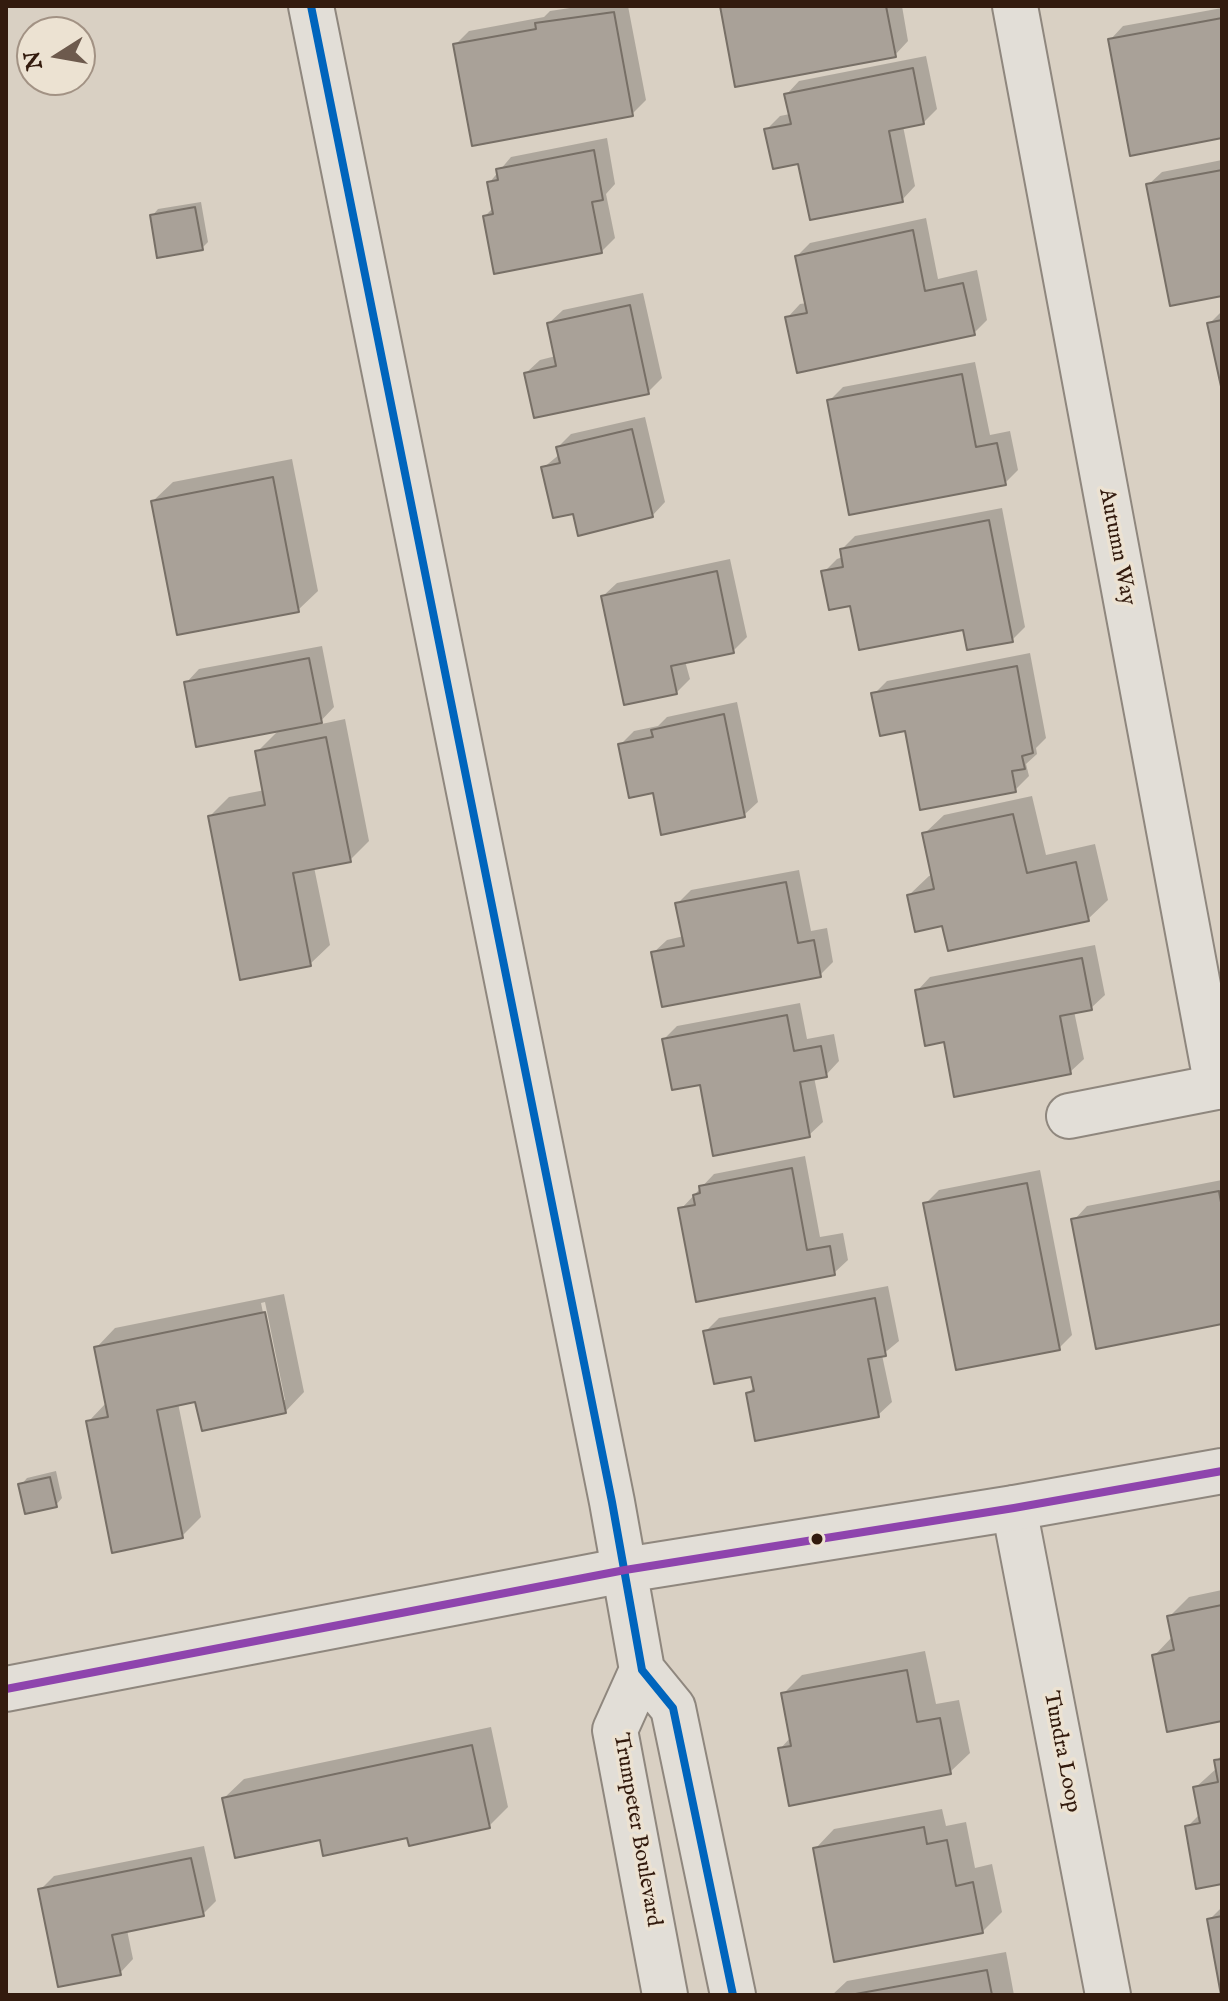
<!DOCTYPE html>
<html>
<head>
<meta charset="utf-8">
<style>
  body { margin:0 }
  #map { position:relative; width:1228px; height:2001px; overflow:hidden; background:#d9d0c3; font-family:"IM FELL English",serif }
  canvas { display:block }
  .frame { position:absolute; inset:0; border:8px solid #331b0e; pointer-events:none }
  .north { position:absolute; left:16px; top:16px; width:80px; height:80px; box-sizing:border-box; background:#ece2d2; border:2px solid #a29284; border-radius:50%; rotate:259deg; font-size:22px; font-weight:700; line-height:32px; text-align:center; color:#331b0e }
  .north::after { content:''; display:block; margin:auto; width:28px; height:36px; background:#6d5a4d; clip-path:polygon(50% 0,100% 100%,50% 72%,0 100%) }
</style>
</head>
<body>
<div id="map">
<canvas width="1228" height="2001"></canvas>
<div class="frame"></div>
<div class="north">N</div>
</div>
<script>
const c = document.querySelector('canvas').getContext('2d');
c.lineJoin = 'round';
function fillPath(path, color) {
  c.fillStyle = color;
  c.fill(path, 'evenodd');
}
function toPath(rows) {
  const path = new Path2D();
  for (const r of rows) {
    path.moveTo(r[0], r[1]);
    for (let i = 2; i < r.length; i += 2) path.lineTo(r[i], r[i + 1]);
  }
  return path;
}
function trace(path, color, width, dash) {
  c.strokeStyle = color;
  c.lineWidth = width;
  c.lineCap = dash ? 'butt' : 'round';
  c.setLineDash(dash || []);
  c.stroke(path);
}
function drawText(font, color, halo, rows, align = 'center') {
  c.font = font + ' "IM FELL English",serif';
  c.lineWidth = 7;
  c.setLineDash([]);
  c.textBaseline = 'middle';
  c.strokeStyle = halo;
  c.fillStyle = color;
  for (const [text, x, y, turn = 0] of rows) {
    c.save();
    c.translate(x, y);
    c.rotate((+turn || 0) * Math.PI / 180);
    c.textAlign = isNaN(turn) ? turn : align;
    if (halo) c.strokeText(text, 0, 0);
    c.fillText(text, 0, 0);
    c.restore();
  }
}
const shadow = toPath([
  [583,6,628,6,646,100,632,114,455,45,469,31,544,17,550,11],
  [722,6,902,6,908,41,895,55],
  [1222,8,1222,136,1110,40,1123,26],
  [926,56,937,109,924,122,903,126,915,186,902,200,800,162,767,129,780,116,790,114,786,95,799,81],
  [607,138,615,184,606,194,615,238,601,252,485,216,494,207,489,183,511,157],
  [1222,160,1222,294,1148,185,1162,172],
  [201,202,208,242,202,248,152,216,158,209],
  [926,218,938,279,977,270,987,320,974,333,787,318,800,304,807,303,797,256,810,243],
  [643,293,662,378,648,392,526,373,540,360,556,356,549,323,563,310],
  [1222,311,1222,382,1209,324],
  [975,362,990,435,1010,431,1018,470,1005,483,829,401,843,387],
  [645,417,665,502,652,516,575,511,543,468,560,454,558,447,571,434],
  [292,459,318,591,298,610,153,501,173,482],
  [1002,508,1025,627,1012,640,851,603,824,572,837,559,843,557,842,549,855,536],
  [730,559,747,637,733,651,685,661,690,679,676,693,603,596,617,583],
  [322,646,334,707,317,725,345,719,369,841,350,860,314,867,330,945,310,964,210,816,229,797,265,790,257,752,280,729,186,683,199,669],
  [1030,653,1046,738,1036,748,1037,754,1026,764,1029,776,1015,790,907,729,874,694,887,681],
  [737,702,758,802,744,815,654,790,620,745,634,731,658,726,667,717],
  [1032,796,1046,855,1095,844,1108,900,1088,919,943,924,909,895,929,876,933,875,924,834,944,815],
  [799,870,811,931,827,928,833,962,820,975,653,953,667,940,684,936,677,904,691,890],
  [1095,945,1105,995,1091,1008,1074,1011,1084,1059,1070,1072,945,1040,917,991,930,977],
  [800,1003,807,1039,834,1034,839,1061,826,1075,814,1077,823,1122,809,1135,701,1083,664,1039,677,1026],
  [805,1156,820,1237,843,1233,848,1260,834,1273,681,1209,714,1174],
  [1040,1170,1072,1335,1059,1348,926,1203,939,1190],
  [1222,1180,1222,1322,1074,1220,1087,1206],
  [888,1286,899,1341,882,1355,892,1402,878,1415,748,1393,755,1386,753,1375,705,1332,719,1318],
  [284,1294,304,1392,285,1412,196,1399,178,1403,201,1517,182,1536,88,1422,107,1402,96,1348,115,1328],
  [265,1302,285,1400,281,1400,261,1303],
  [56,1471,62,1498,56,1505,21,1485,27,1478],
  [1222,1590,1222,1719,1154,1656,1173,1636,1170,1616,1189,1597],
  [925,1651,936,1704,959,1700,970,1753,950,1772,780,1749,791,1737,783,1694,802,1675],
  [491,1727,508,1807,489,1826,409,1836,322,1838,224,1798,244,1779],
  [1222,1755,1222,1882,1187,1827,1200,1814,1195,1788,1217,1768,1216,1761],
  [942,1809,946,1826,966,1822,975,1868,992,1864,1002,1912,982,1932,815,1849,834,1829],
  [204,1846,216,1901,203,1914,127,1930,133,1959,120,1973,40,1890,54,1876],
  [1222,1907,1222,1988,1209,1920],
  [1006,1952,1014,1995,832,1995,847,1981]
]);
const building = toPath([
  [720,6,886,6,896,57,735,87,720,6],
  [614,12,633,116,472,146,453,44,536,29,535,23,614,12],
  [1222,18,1222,138,1130,156,1108,39,1222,18],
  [913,68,924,124,889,131,903,202,810,220,798,164,773,169,764,129,791,124,784,94,913,68],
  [594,150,603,200,592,202,602,253,494,274,483,216,493,214,487,182,498,180,496,169,594,150],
  [1222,170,1222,296,1170,306,1146,184,1222,170],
  [195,207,203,250,157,258,150,215,195,207],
  [913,230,925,291,963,283,975,335,797,373,785,317,807,313,795,256,913,230],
  [630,305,649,394,534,418,524,373,556,366,547,323,630,305],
  [1222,320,1222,391,1207,323,1222,320],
  [962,374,976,447,997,443,1006,485,849,515,827,400,962,374],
  [632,429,653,517,578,536,573,514,553,518,541,467,560,463,556,447,632,429],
  [273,477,299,612,177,635,151,501,273,477],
  [989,520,1013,642,967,650,963,630,859,650,850,606,829,610,821,571,843,567,840,549,989,520],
  [717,571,734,653,671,666,677,694,624,705,601,596,717,571],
  [309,658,322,723,196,747,184,682,309,658],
  [1017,666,1033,753,1022,756,1025,769,1012,771,1016,792,920,810,905,731,880,736,871,693,1017,666],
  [724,714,745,817,661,835,653,793,629,798,618,744,653,737,651,730,724,714],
  [326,737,351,862,293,873,311,966,240,980,208,816,265,805,255,751,326,737],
  [1013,814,1027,873,1076,862,1089,921,948,951,942,926,915,932,907,895,934,889,922,833,1013,814],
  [786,882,798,943,814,940,821,977,662,1007,651,952,684,946,675,903,786,882],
  [1082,958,1092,1010,1060,1016,1071,1074,954,1097,944,1042,925,1046,915,990,1082,958],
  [787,1015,794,1051,821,1046,827,1077,800,1082,810,1137,713,1156,700,1085,672,1090,662,1039,787,1015],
  [792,1168,807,1250,830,1246,835,1275,696,1302,678,1208,695,1205,693,1195,700,1193,699,1186,792,1168],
  [1027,1183,1060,1350,956,1370,923,1203,1027,1183],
  [1219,1191,1222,1208,1222,1324,1096,1349,1071,1219,1219,1191],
  [875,1298,886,1356,868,1359,879,1417,755,1441,746,1393,754,1391,751,1377,714,1384,703,1331,875,1298],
  [265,1312,286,1413,202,1431,195,1402,157,1410,183,1538,112,1553,86,1421,108,1417,94,1347,265,1312],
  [50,1477,57,1507,25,1514,18,1484,50,1477],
  [1222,1605,1222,1721,1167,1732,1152,1655,1174,1650,1167,1616,1222,1605],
  [907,1670,917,1722,940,1718,951,1774,789,1806,778,1748,791,1746,781,1693,907,1670],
  [472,1745,490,1828,409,1846,407,1838,323,1856,320,1840,235,1858,222,1798,472,1745],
  [1222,1759,1222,1884,1196,1889,1185,1826,1200,1823,1193,1787,1218,1782,1214,1760,1222,1759],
  [924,1827,927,1844,947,1840,956,1886,973,1882,983,1933,834,1962,813,1848,924,1827],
  [191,1858,204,1916,112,1935,121,1975,58,1987,38,1889,191,1858],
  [1222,1916,1222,1995,1221,1995,1207,1919,1222,1916],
  [987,1970,992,1995,850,1995,987,1970]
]);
const minor = toPath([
  [311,6,612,1502,642,1670,673,1708,733,1995],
  [1015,6,1217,1087],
  [1069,1116,1222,1086],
  [1014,1508,1108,1995],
  [642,1670,615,1730,665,1995]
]);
const tertiary = toPath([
  [6,1689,625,1570,1014,1508,1222,1471]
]);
const bus1 = toPath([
  [311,6,612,1502,642,1670,673,1708,733,1995]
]);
const bus2 = toPath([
  [6,1689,625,1570,1014,1508,1222,1471]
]);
const markers = [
  [817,1539,7,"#331b0e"]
];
const streetNames = [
  ["Autumn Way",1116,547,79],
  ["Tundra Loop",1061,1752,79],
  ["Trumpeter Boulevard",636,1830,80]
];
fillPath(shadow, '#0003');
fillPath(building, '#a9a198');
trace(building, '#776f66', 2);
trace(minor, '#8f877e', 48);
trace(tertiary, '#8f877e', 48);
trace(minor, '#e2ded7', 44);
trace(tertiary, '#e2ded7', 44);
trace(bus1, '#0065bd', 8);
trace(bus2, '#8e44ad', 8);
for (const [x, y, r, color] of markers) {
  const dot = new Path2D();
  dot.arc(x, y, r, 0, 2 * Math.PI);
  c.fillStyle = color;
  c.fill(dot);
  trace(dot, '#ece2d2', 3);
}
drawText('22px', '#331b0e', '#ece2d2', streetNames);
</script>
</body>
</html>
